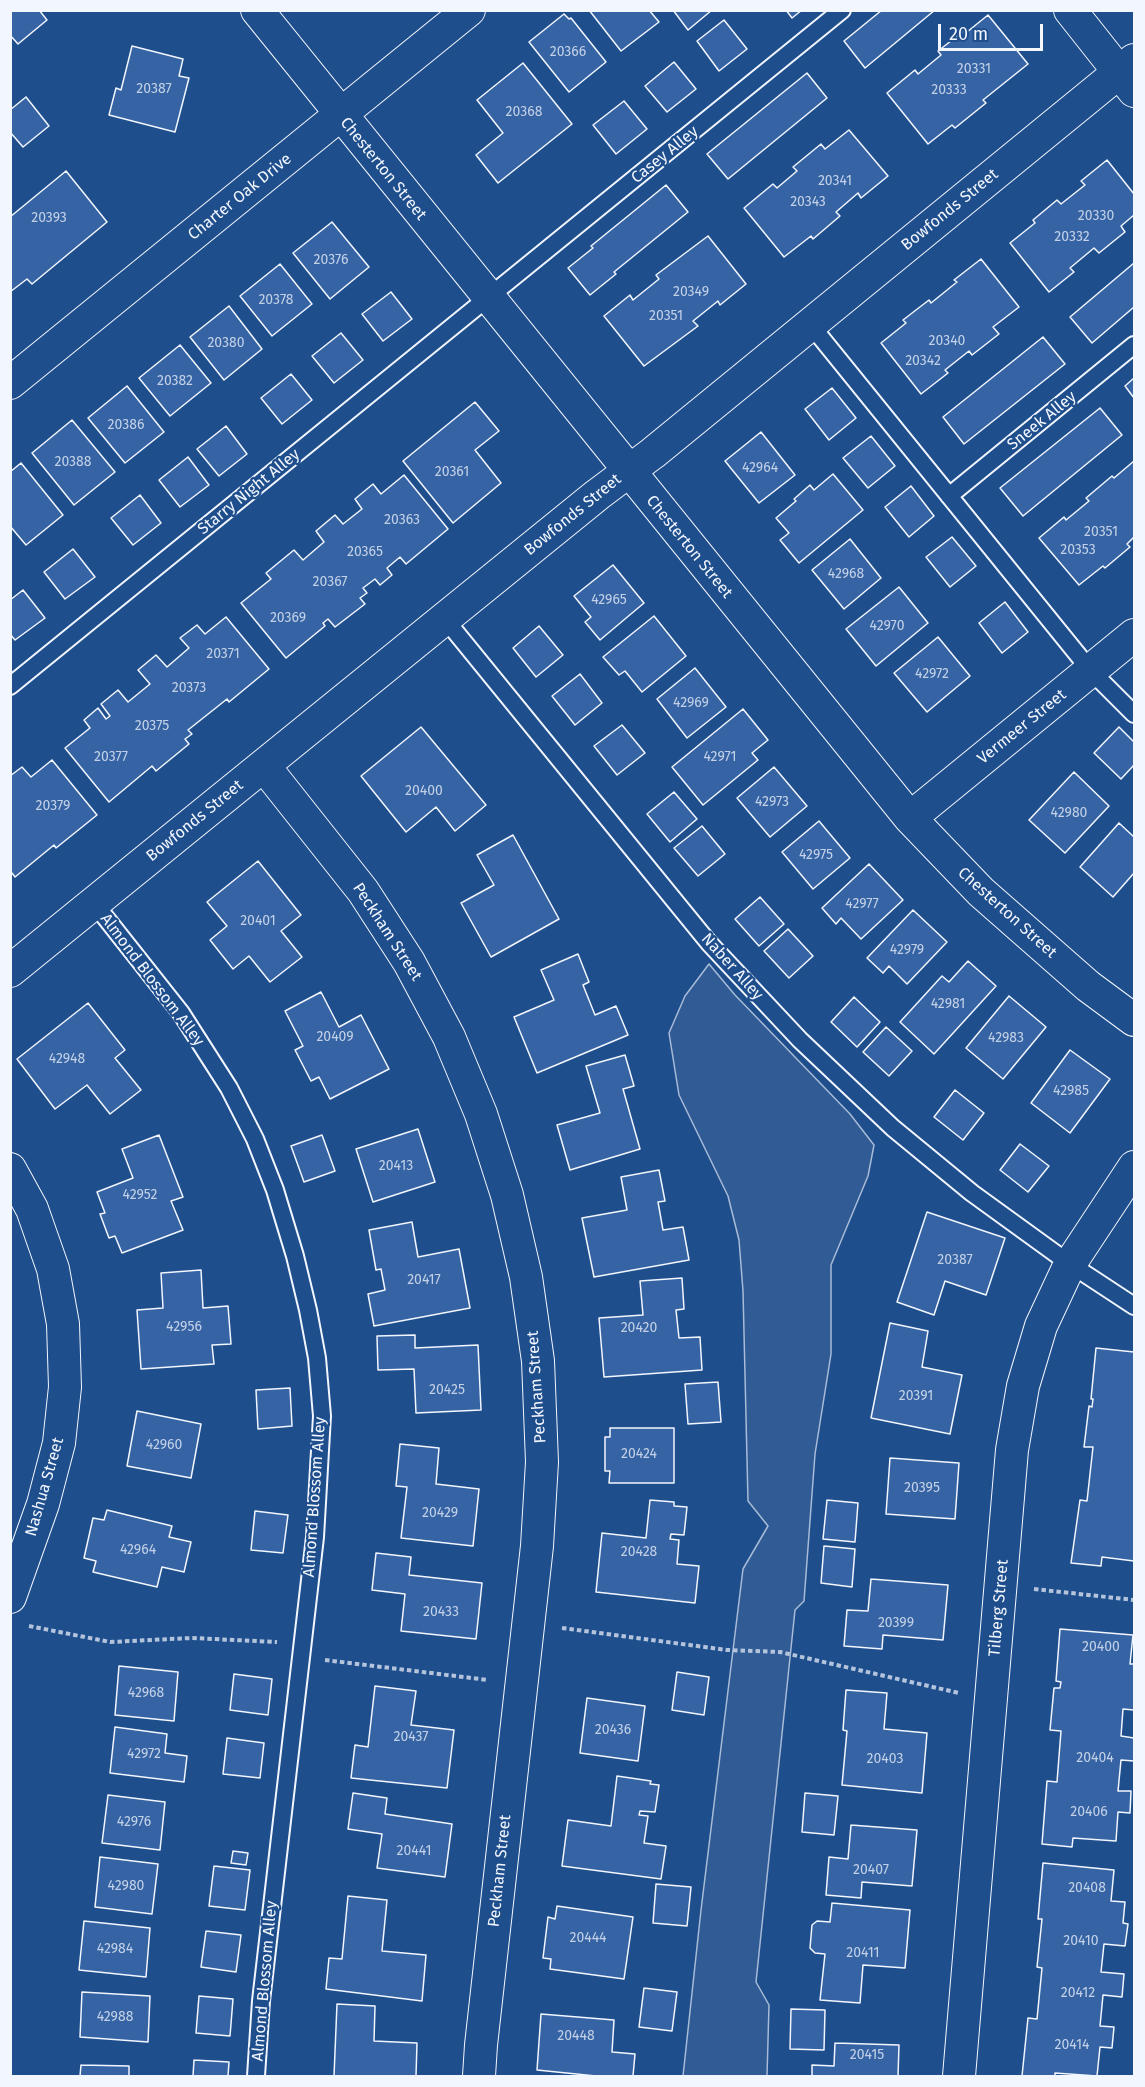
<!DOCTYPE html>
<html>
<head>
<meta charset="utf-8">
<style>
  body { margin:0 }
  #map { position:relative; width:1145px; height:2087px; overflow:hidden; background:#1f4e8c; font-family:"Fira Sans",sans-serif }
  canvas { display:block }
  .frame { position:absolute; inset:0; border:12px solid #f2f6ff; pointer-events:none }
  .scale { position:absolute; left:938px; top:24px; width:105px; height:27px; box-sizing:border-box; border:3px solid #f2f6ff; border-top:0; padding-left:8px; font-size:18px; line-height:21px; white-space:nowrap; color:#f2f6ff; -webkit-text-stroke:4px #1f4e8c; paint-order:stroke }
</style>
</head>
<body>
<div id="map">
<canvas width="1145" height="2087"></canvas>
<div class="frame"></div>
<div class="scale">20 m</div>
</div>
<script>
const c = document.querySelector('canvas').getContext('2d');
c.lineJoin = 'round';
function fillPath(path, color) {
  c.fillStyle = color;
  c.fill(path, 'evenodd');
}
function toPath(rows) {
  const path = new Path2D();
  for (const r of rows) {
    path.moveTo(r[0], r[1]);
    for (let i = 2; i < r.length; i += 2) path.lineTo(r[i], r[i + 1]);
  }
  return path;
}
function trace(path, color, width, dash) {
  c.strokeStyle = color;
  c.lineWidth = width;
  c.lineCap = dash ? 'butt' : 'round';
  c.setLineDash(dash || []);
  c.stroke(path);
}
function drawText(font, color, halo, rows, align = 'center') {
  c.font = font + ' "Fira Sans",sans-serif';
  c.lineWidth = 4.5;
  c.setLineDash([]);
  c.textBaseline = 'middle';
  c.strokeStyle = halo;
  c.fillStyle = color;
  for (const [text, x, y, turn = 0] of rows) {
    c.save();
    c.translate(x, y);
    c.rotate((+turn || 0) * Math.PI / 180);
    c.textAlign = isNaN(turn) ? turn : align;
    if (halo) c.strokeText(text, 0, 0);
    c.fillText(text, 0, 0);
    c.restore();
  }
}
const built = toPath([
  [709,964,735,995,850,1114,874,1145,868,1176,831,1265,831,1354,815,1454,804,1601,795,1610,756,1982,769,2005,767,2076,683,2076,701,1910,743,1569,768,1526,748,1501,743,1291,739,1240,728,1196,679,1095,669,1033,685,996,709,964]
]);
const building = toPath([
  [10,10,39,10,47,20,18,44,10,35,10,10],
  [589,10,649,10,659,22,621,51,589,10],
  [673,10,712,10,688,30,673,10],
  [786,10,802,10,792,18,786,10],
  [882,10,935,10,865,68,844,41,882,10],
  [564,14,569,19,571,18,606,62,569,92,529,42,564,14],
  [988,15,1028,64,983,100,986,103,955,128,952,125,928,144,887,93,915,70,918,74,941,55,938,51,965,30,967,32,988,15],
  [724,20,747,49,719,71,697,41,724,20],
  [132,46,183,59,179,76,189,78,175,132,109,115,116,88,121,90,132,46],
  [674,62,696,89,667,112,645,86,674,62],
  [523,63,572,124,498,183,476,155,503,133,477,100,523,63],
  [807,73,827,98,728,179,707,154,807,73],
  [26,97,49,126,23,147,10,132,10,110,26,97],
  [624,101,647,129,616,154,593,125,624,101],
  [849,130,888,176,861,198,858,193,836,212,840,216,813,239,811,236,784,257,744,208,773,184,777,188,797,171,793,167,821,144,825,149,849,130],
  [1107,160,1134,194,1134,215,1121,226,1125,232,1099,253,1094,248,1070,268,1074,272,1049,292,1010,243,1035,223,1033,220,1057,200,1061,204,1085,185,1081,181,1107,160],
  [66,171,107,222,32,284,27,279,10,292,10,217,66,171],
  [666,185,688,212,614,272,616,274,590,295,568,268,593,248,591,246,666,185],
  [332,222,369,267,330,299,293,253,332,222],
  [708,236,746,284,720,305,718,301,693,321,698,326,644,366,604,316,630,295,633,300,659,279,656,275,708,236],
  [981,259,1019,307,993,327,999,334,972,355,969,351,945,370,948,373,921,394,881,343,906,323,903,320,929,300,931,303,957,282,954,280,981,259],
  [1134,263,1134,307,1092,343,1070,317,1134,263],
  [280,264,312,304,272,336,240,296,280,264],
  [391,292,412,319,383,341,362,314,391,292],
  [229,306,262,349,224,380,190,337,229,306],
  [341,333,363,360,334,383,312,356,341,333],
  [1043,337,1065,364,964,444,943,417,1043,337],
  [180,345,211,383,170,416,139,378,180,345],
  [291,374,312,400,282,424,261,398,291,374],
  [1134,378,1134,398,1125,386,1134,378],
  [127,386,164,432,125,463,88,418,127,386],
  [832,388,856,418,829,440,805,409,832,388],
  [475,402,499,431,475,450,501,483,453,523,403,461,475,402],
  [1100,408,1122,435,1023,516,1000,488,1100,408],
  [72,420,115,472,74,505,32,453,72,420],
  [226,426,247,454,219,476,197,449,226,426],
  [761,432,795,475,759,503,725,461,761,432],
  [871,436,895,466,868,488,843,458,871,436],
  [188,457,209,485,180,507,159,480,188,457],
  [1134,461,1134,537,1127,544,1130,547,1105,568,1103,566,1079,585,1039,538,1064,517,1066,520,1089,501,1086,498,1112,476,1114,478,1134,461],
  [21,463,63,515,26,545,10,526,10,472,21,463],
  [833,474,863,510,799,563,780,540,789,533,776,518,796,501,794,499,810,485,814,490,833,474],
  [404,475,448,529,406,564,400,557,387,568,392,575,380,585,375,579,363,588,367,593,360,598,365,604,335,627,328,619,323,623,325,626,286,658,241,603,271,579,266,573,294,550,303,560,324,542,316,531,335,515,343,524,362,509,355,499,373,484,381,494,404,475],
  [911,486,934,516,909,537,885,507,911,486],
  [140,495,161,523,133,545,111,518,140,495],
  [952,537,976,566,950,587,926,557,952,537],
  [850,539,881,578,844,609,812,570,850,539],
  [73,549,95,577,65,599,44,572,73,549],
  [613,565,644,603,600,640,585,622,591,617,574,596,613,565],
  [899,587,928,623,876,666,846,629,899,587],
  [23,590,45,618,15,640,10,634,10,600,23,590],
  [1005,602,1028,632,1002,653,979,623,1005,602],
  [654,616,686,656,642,692,625,671,619,675,603,657,654,616],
  [226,617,269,669,229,702,227,699,188,730,192,734,185,739,189,744,156,771,152,766,109,802,65,748,90,728,84,720,98,708,106,719,110,716,101,704,118,690,128,702,150,684,138,670,156,655,167,667,189,648,180,638,197,625,205,634,226,617],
  [539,626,563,655,536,677,513,648,539,626],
  [938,637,970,676,927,712,894,673,938,637],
  [695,668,726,707,687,738,657,699,695,668],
  [580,674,602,703,575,725,552,696,580,674],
  [743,709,768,740,752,753,758,760,703,805,672,767,743,709],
  [622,725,645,753,617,775,594,746,622,725],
  [421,727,486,805,455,831,436,807,406,832,361,776,421,727],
  [1119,727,1134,742,1134,765,1121,779,1094,753,1119,727],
  [52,760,97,815,56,848,54,845,15,877,12,873,10,874,10,776,22,767,31,777,52,760],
  [774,767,807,806,770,837,737,798,774,767],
  [1074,772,1109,806,1065,853,1029,820,1074,772],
  [674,792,697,819,670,842,647,814,674,792],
  [819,821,850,858,813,889,782,852,819,821],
  [1119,823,1134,837,1134,873,1113,897,1080,867,1119,823],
  [702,826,725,854,698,876,674,848,702,826],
  [513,835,559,919,491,957,461,903,494,885,477,855,513,835],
  [258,861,301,915,281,931,302,957,270,982,249,956,233,969,210,940,227,926,207,902,258,861],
  [869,864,903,900,861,939,841,918,836,924,822,908,869,864],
  [760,897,784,924,759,946,735,919,760,897],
  [913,910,947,942,907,984,889,966,883,973,867,958,913,910],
  [788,929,813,956,789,978,764,951,788,929],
  [578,954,589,982,583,985,595,1015,616,1006,628,1035,537,1073,514,1017,554,1000,541,970,578,954],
  [968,961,996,986,934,1054,900,1022,942,976,949,982,968,961],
  [321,992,339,1027,361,1015,389,1069,330,1099,319,1077,311,1081,295,1050,303,1046,285,1011,321,992],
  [1009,996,1046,1027,1003,1079,966,1048,1009,996],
  [854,997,880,1022,857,1047,831,1022,854,997],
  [88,1003,125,1050,115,1058,141,1090,110,1114,87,1085,55,1109,17,1059,88,1003],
  [886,1027,912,1051,889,1076,863,1052,886,1027],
  [1070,1050,1110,1079,1070,1133,1031,1103,1070,1050],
  [625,1055,634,1086,623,1089,640,1149,570,1170,557,1125,600,1113,586,1066,625,1055],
  [955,1090,984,1113,963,1140,934,1117,955,1090],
  [418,1129,435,1182,373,1202,356,1149,418,1129],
  [159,1135,183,1197,171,1201,183,1230,122,1253,115,1236,109,1238,100,1214,105,1213,97,1192,133,1178,122,1149,159,1135],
  [322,1135,335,1171,304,1182,291,1146,322,1135],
  [1020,1144,1049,1166,1028,1192,1000,1170,1020,1144],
  [659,1170,665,1201,658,1202,663,1230,683,1227,689,1260,594,1277,582,1218,627,1210,621,1177,659,1170],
  [927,1212,1005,1238,986,1295,945,1281,934,1315,897,1302,927,1212],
  [412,1222,418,1257,459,1249,470,1308,374,1326,368,1294,385,1290,381,1269,376,1270,369,1230,412,1222],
  [201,1270,203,1308,228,1306,231,1344,212,1345,214,1364,141,1369,137,1310,163,1308,161,1273,201,1270],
  [682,1278,684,1309,676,1310,679,1338,700,1337,702,1370,604,1377,599,1318,643,1315,640,1281,682,1278],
  [890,1323,928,1331,922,1367,962,1375,950,1434,871,1418,890,1323],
  [415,1335,415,1348,478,1345,481,1410,416,1413,414,1369,378,1370,377,1336,415,1335],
  [1096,1348,1134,1352,1134,1561,1102,1557,1101,1566,1071,1563,1080,1500,1087,1501,1093,1447,1084,1447,1089,1406,1092,1407,1093,1399,1091,1399,1096,1348],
  [718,1382,721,1422,688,1424,685,1384,718,1382],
  [290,1388,292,1426,258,1429,256,1390,290,1388],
  [137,1411,201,1424,191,1478,127,1466,137,1411],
  [610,1428,674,1428,674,1483,609,1483,610,1471,605,1471,605,1437,610,1437,610,1428],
  [400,1444,439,1448,436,1484,479,1489,473,1546,401,1538,407,1487,396,1486,400,1444],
  [890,1458,959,1463,955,1519,886,1514,890,1458],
  [650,1500,674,1502,674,1506,687,1507,684,1535,671,1534,670,1539,679,1540,677,1564,699,1566,695,1603,596,1592,602,1533,646,1538,650,1500],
  [827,1500,858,1503,855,1542,823,1539,827,1500],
  [107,1510,172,1526,169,1537,191,1542,184,1572,162,1567,157,1587,93,1572,96,1561,84,1558,93,1518,104,1520,107,1510],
  [255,1511,288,1515,283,1553,251,1550,255,1511],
  [824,1546,855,1549,852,1587,821,1583,824,1546],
  [376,1553,411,1557,409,1575,482,1583,476,1639,401,1631,405,1594,372,1590,376,1553],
  [871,1579,948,1585,943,1640,883,1635,882,1649,844,1646,847,1610,868,1611,871,1579],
  [1060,1629,1133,1635,1130,1664,1134,1664,1134,1710,1123,1709,1121,1736,1134,1738,1134,1761,1121,1760,1118,1791,1131,1791,1130,1813,1118,1812,1116,1841,1073,1838,1072,1847,1042,1844,1047,1781,1057,1782,1061,1731,1050,1730,1054,1688,1060,1688,1061,1682,1056,1681,1060,1629],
  [119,1666,178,1672,174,1721,115,1715,119,1666],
  [677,1672,709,1677,704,1715,672,1710,677,1672],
  [234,1674,272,1679,268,1715,230,1710,234,1674],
  [375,1686,416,1691,411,1725,454,1730,447,1788,351,1778,355,1745,368,1747,375,1686],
  [846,1690,887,1693,884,1729,927,1733,922,1793,842,1785,847,1731,843,1730,846,1690],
  [587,1698,645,1706,638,1761,580,1753,587,1698],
  [115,1727,167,1734,165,1753,187,1756,184,1782,110,1773,115,1727],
  [227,1738,264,1743,260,1778,223,1774,227,1738],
  [617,1776,651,1781,650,1784,659,1785,655,1812,640,1811,639,1815,648,1816,644,1843,666,1846,661,1879,562,1866,568,1820,611,1826,617,1776],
  [353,1793,387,1798,385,1814,452,1824,445,1877,377,1868,382,1834,348,1829,353,1793],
  [805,1793,838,1796,834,1835,802,1832,805,1793],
  [108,1795,165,1802,160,1850,102,1843,108,1795],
  [851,1825,917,1830,912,1886,862,1882,861,1898,826,1895,829,1857,848,1859,851,1825],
  [233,1851,248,1853,246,1865,231,1863,233,1851],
  [100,1857,158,1864,152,1914,95,1907,100,1857],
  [1043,1863,1114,1870,1111,1901,1125,1902,1123,1923,1128,1924,1125,1946,1104,1944,1101,1972,1124,1974,1122,1997,1103,1995,1100,2026,1114,2027,1112,2048,1100,2047,1097,2076,1055,2073,1055,2076,1022,2076,1028,2018,1037,2019,1042,1968,1037,1967,1042,1919,1038,1919,1043,1863],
  [214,1866,250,1870,245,1910,209,1906,214,1866],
  [656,1884,691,1887,687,1926,653,1923,656,1884],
  [348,1896,387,1900,382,1951,426,1955,422,2001,326,1989,329,1958,342,1959,348,1896],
  [832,1903,910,1910,905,1968,863,1965,860,2003,820,2000,825,1954,815,1953,810,1948,812,1925,817,1921,830,1922,832,1903],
  [557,1906,633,1917,624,1979,550,1969,551,1959,543,1958,548,1917,555,1919,557,1906],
  [84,1921,150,1928,146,1977,79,1970,84,1921],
  [206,1931,241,1935,236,1972,201,1967,206,1931],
  [644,1988,677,1992,672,2031,639,2027,644,1988],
  [82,1992,150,1996,148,2042,80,2037,82,1992],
  [199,1996,233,1999,230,2036,196,2033,199,1996],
  [337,2004,375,2006,374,2041,417,2043,416,2076,334,2076,337,2004],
  [791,2009,825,2010,824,2050,790,2049,791,2009],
  [541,2014,614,2020,612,2052,635,2054,633,2076,596,2076,537,2070,541,2014],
  [835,2043,899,2045,898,2076,812,2076,812,2065,834,2066,835,2043],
  [194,2060,229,2062,228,2076,193,2076,194,2060],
  [81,2065,129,2066,129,2076,80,2076,81,2065]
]);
const path = toPath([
  [1034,1589,1134,1600],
  [29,1626,110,1642,192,1638,277,1642],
  [562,1628,727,1650,780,1652,959,1693],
  [325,1660,488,1680]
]);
const lane = toPath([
  [810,324,1091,671,1134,714],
  [949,496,1134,345],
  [445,619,709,943,800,1040,893,1128,972,1193,1070,1264,1134,1306],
  [10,686,842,10],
  [94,903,181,1013,229,1088,255,1139,275,1190,295,1256,308,1310,317,1358,322,1416,315,1537,261,2001,256,2076]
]);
const street = toPath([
  [257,10,910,818,981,892,1088,986,1134,1020],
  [1070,10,1134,91],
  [10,383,469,10],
  [264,766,363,891,409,962,449,1037,481,1114,507,1195,526,1277,538,1361,542,1462,537,1546,481,2045,479,2076],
  [910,818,1134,635],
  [10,971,597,495,653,453,1134,60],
  [10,1169,32,1209,53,1269,63,1324,65,1387,59,1443,43,1504,10,1597],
  [959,2076,1012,1450,1023,1386,1041,1326,1070,1264,1134,1167]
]);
const numberNames = [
  ["20366",568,52],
  ["20331",974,69],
  ["20387",154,89],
  ["20333",949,90],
  ["20368",524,112],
  ["20341",835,181],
  ["20343",808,202],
  ["20330",1096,216],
  ["20393",49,218],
  ["20332",1072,237],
  ["20376",331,260],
  ["20349",691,292],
  ["20378",276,300],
  ["20351",666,316],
  ["20340",947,341],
  ["20380",226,343],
  ["20342",923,361],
  ["20382",175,381],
  ["20386",126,425],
  ["20388",73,462],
  ["42964",760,468],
  ["20361",452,472],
  ["20363",402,520],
  ["20351",1101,532],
  ["20353",1078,550],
  ["20365",365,552],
  ["42968",846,574],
  ["20367",330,582],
  ["42965",609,600],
  ["20369",288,618],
  ["42970",887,626],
  ["20371",223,654],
  ["42972",932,674],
  ["20373",189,688],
  ["42969",691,703],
  ["20375",152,726],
  ["20377",111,757],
  ["42971",720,757],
  ["20400",424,791],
  ["42973",772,802],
  ["20379",53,806],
  ["42980",1069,813],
  ["42975",816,855],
  ["42977",862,904],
  ["20401",258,921],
  ["42979",907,950],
  ["42981",948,1004],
  ["20409",335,1037],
  ["42983",1006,1038],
  ["42948",67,1059],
  ["42985",1071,1091],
  ["20413",396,1166],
  ["42952",140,1195],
  ["20387",955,1260],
  ["20417",424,1280],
  ["42956",184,1327],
  ["20420",639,1328],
  ["20425",447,1390],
  ["20391",916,1396],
  ["42960",164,1445],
  ["20424",639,1454],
  ["20395",922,1488],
  ["20429",440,1513],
  ["42964",138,1550],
  ["20428",639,1552],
  ["20433",441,1612],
  ["20399",896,1623],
  ["20400",1101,1647],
  ["42968",146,1693],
  ["20436",613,1730],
  ["20437",411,1737],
  ["42972",144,1754],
  ["20404",1095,1758],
  ["20403",885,1759],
  ["20406",1089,1812],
  ["42976",134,1822],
  ["20441",414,1851],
  ["20407",871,1870],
  ["42980",126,1886],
  ["20408",1087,1888],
  ["20444",588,1938],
  ["20410",1081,1941],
  ["42984",115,1949],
  ["20411",863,1953],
  ["20412",1078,1993],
  ["42988",115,2017],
  ["20448",576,2036],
  ["20414",1072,2045],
  ["20415",867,2055]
];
const streetNames = [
  ["Casey Alley",665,155,-39],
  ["Chesterton Street",383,169,51],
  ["Charter Oak Drive",240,197,-39],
  ["Bowfonds Street",950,210,-39],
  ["Sneek Alley",1042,421,-39],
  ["Starry Night Alley",249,492,-39],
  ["Bowfonds Street",573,515,-39],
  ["Chesterton Street",689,547,51],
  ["Vermeer Street",1022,727,-39],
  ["Bowfonds Street",195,821,-39],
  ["Chesterton Street",1007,913,42],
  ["Peckham Street",387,932,57],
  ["Naber Alley",732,967,48],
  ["Almond Blossom Alley",152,980,53],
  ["Peckham Street",537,1387,-94],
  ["Nashua Street",45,1487,-74],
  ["Almond Blossom Alley",315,1497,-86],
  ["Tilberg Street",999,1608,-85],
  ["Peckham Street",500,1871,-84],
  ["Almond Blossom Alley",265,1981,-85]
];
fillPath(built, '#305b95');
trace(built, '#a8bbd7', 1.5);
fillPath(building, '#3563a3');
trace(building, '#f2f6ff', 1.5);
trace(lane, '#f2f6ff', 20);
trace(street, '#f2f6ff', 34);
trace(path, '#b3c4dc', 4, [4.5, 3]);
trace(lane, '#1f4e8c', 16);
trace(street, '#1f4e8c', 32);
drawText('14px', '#c3d1e8', null, numberNames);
drawText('16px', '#f2f6ff', '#1f4e8c', streetNames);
</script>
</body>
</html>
